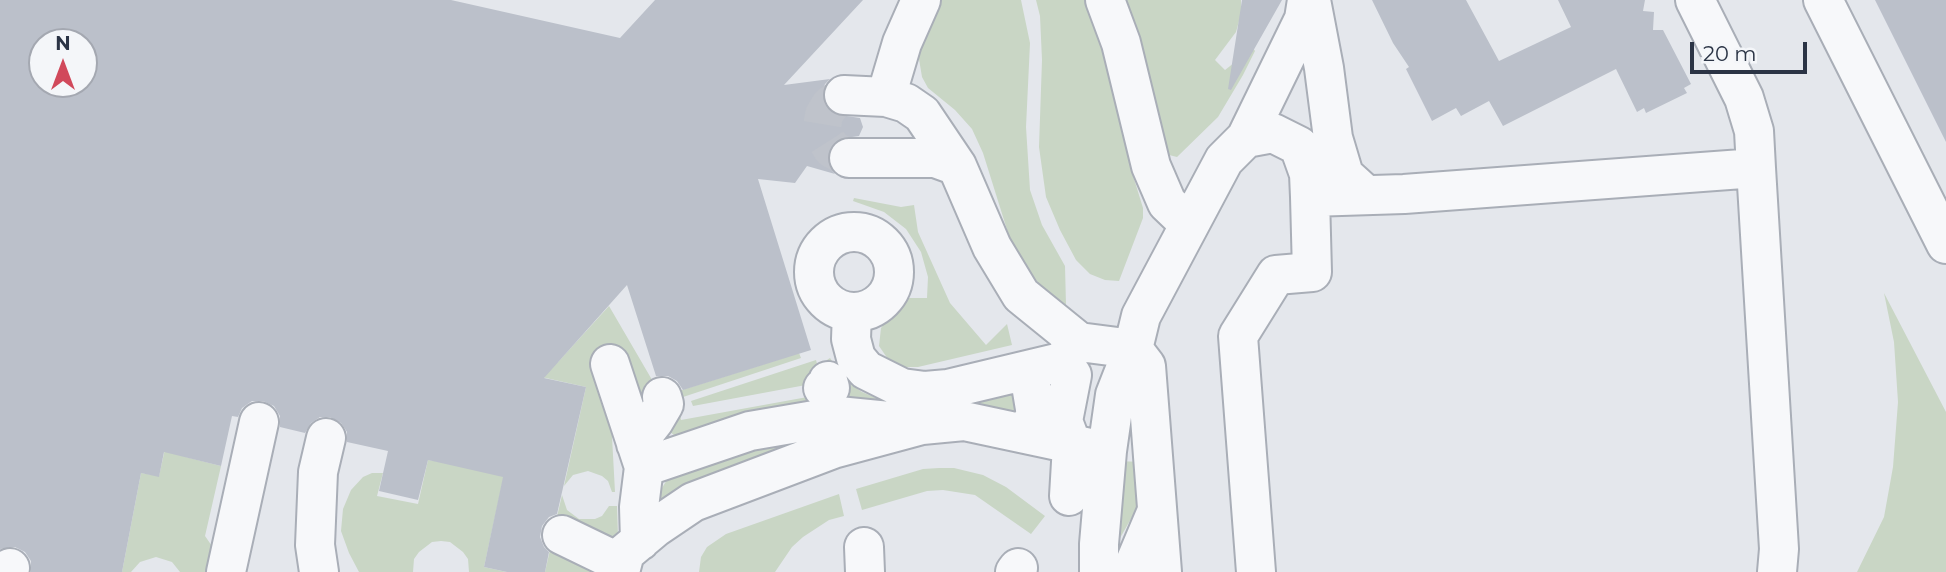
<!DOCTYPE html>
<html>
<head>
<meta charset="utf-8">
<style>
  body { margin:0 }
  #map { position:relative; width:1946px; height:572px; overflow:hidden; background:#e4e7ec; font-family:Montserrat,sans-serif }
  canvas { display:block }
  .north { position:absolute; left:28px; top:28px; width:70px; height:70px; box-sizing:border-box; background:#f4f6f9; border:2px solid #a4a8b1; border-radius:50%; rotate:0deg; font-size:19px; font-weight:700; line-height:28px; text-align:center; color:#2b3445 }
  .north::after { content:''; display:block; margin:auto; width:24px; height:32px; background:#d1495b; clip-path:polygon(50% 0,100% 100%,50% 72%,0 100%) }
  .scale { position:absolute; left:1690px; top:42px; width:117px; height:32px; box-sizing:border-box; border:4px solid #2b3445; border-top:0; padding-left:9px; font-size:21px; line-height:24px; white-space:nowrap; color:#2b3445; -webkit-text-stroke:5px #f4f6f9; paint-order:stroke }
</style>
</head>
<body>
<div id="map">
<canvas width="1946" height="572"></canvas>
<div class="north">N</div>
<div class="scale">20 m</div>
</div>
<script>
const c = document.querySelector('canvas').getContext('2d');
c.lineJoin = 'round';
function fillPath(path, color) {
  c.fillStyle = color;
  c.fill(path, 'evenodd');
}
function toPath(rows) {
  const path = new Path2D();
  for (const r of rows) {
    if (r.length === 3) {
      path.moveTo(r[0] + r[2], r[1]);
      path.arc(r[0], r[1], r[2], 0, 2 * Math.PI);
      continue;
    }
    path.moveTo(r[0], r[1]);
    for (let i = 2; i < r.length; i += 2) path.lineTo(r[i], r[i + 1]);
  }
  return path;
}
function trace(path, color, width, dash) {
  c.strokeStyle = color;
  c.lineWidth = width;
  c.lineCap = dash ? 'butt' : 'round';
  c.setLineDash(dash || []);
  c.stroke(path);
}
const green = toPath([
  [938,0,1021,0,1030,43,1026,127,1030,190,1042,225,1065,266,1066,305,1039,284,1027,268,1009,236,983,153,972,129,955,110,928,88,922,77,918,53],
  [1036,0,1086,0,1110,67,1131,169,1143,208,1143,218,1119,281,1105,280,1090,274,1076,260,1060,230,1046,197,1039,147,1042,60,1040,16],
  [1124,0,1241,0,1241,14,1236,32,1215,60,1225,70,1253,48,1255,51,1243,75,1218,117,1177,157,1169,155,1166,151,1154,94],
  [854,198,901,207,914,205,918,232,950,303,986,345,1007,324,1012,345,918,367,898,367,890,362,879,346,881,328,904,298,927,298,928,277,921,252,906,229,884,212,853,201],
  [1884,293,1946,412,1946,572,1857,572,1884,517,1893,467,1898,402,1894,342],
  [609,306,662,397,611,418,615,492,612,492,608,481,602,476,588,471,573,475,564,486,586,387,528,374,558,362],
  [799,353,801,358,677,399,681,420,824,394,824,405,685,443,659,424,666,395],
  [830,358,847,382,862,392,888,403,1021,381,1025,412,1014,420,978,402,914,414,872,410,843,393,833,381,827,360],
  [816,360,822,382,693,406,691,401],
  [175,404,186,457,221,466,205,536,214,549,218,572,180,572,172,562,156,557,140,562,131,572,122,572,141,473,159,476],
  [755,441,783,444,785,453,660,512,653,503,671,473],
  [428,460,505,471,484,567,507,572,469,572,468,559,463,552,450,542,441,541,432,542,419,552,414,559,413,572,359,572,349,553,341,531,343,509,351,490,363,477,372,473,383,473,377,496,418,504],
  [1116,461,1144,462,1144,496,1120,538,1113,535],
  [939,468,954,468,983,475,1006,487,1045,516,1031,534,975,495,943,490,927,491,862,510,856,489,923,469],
  [839,494,844,516,829,520,803,537,792,547,775,572,699,572,701,557,707,547,726,534],
  [562,495,567,510,579,519,595,519,602,516,609,506,617,506,618,536,605,544,556,521],
  [552,541,595,562,591,572,545,572]
]);
const building = toPath([
  [0,0,451,0,620,38,655,0,863,0,784,85,830,79,825,84,822,93,824,104,833,114,860,118,863,127,859,136,839,139,830,147,827,159,830,168,835,174,807,166,795,183,758,179,811,350,683,390,677,381,668,376,656,376,627,285,544,378,586,387,557,514,549,517,542,526,540,537,544,547,549,552,545,572,507,572,484,567,503,477,428,460,418,500,379,491,388,451,347,442,347,432,341,423,330,417,320,417,311,423,305,433,280,427,280,416,274,406,263,401,252,401,242,408,238,417,232,416,221,466,164,452,159,477,141,473,122,572,31,572,31,561,25,552,15,547,0,549],
  [42,42,84,42,84,84,42,84],
  [1242,0,1282,0,1231,90,1228,89],
  [1372,0,1466,0,1499,61,1571,27,1558,0,1645,0,1643,11,1654,12,1653,30,1663,30,1691,84,1684,88,1687,93,1646,113,1644,108,1637,112,1616,69,1503,126,1489,101,1461,116,1456,108,1432,121,1406,69,1409,67,1393,43],
  [1875,0,1946,0,1946,142]
]);
const minorTunnel = toPath([
  [844,95,830,105,824,115,822,127,825,138,832,149,849,158]
]);
const minor = toPath([
  [1105,0,1121,43,1151,166,1167,203,1189,224],
  [1311,0,1324,68,1333,138,1344,175,1366,195],
  [1695,0,1744,98,1754,131,1756,168],
  [1823,0,1946,244],
  [844,95,886,97,906,103,922,114,957,166,992,247,1021,295,1079,342,1133,349],
  [886,97,902,43,921,0],
  [1246,138,1304,19,1307,0],
  [849,158,935,158,957,166],
  [854,272,40],
  [852,312,851,339,856,358,866,370,902,388,925,391,948,389,1061,362,1079,342],
  [1133,349,1146,366,1162,572],
  [610,364,644,467],
  [823,388,830,388,828,381],
  [1025,434,1036,415,1030,379],
  [636,444,654,421,664,404,662,397],
  [1069,496,1072,445,1063,421,1072,375],
  [562,535,622,564],
  [640,541,639,507,644,467,750,431,838,416,899,422],
  [864,547,865,572],
  [9,572,10,568],
  [226,572,259,422],
  [319,572,315,545,318,472,326,438],
  [620,572,625,553,656,527,693,502,833,449,922,425,964,421,1095,449],
  [1015,572,1018,568],
  [1099,572,1099,544,1107,451,1115,395,1133,349,1141,316,1224,160,1246,138,1273,133,1299,146,1309,174,1310,197],
  [1131,572,1156,513],
  [1256,572,1238,336,1276,275,1312,272,1310,197,1404,194,1756,168,1779,549,1777,572]
]);
fillPath(green, '#c9d6c5');
fillPath(building, '#bbc0ca');
trace(minorTunnel, '#bfc3cb', 38, [38, 19]);
trace(minor, '#a9aeb7', 42);
trace(minor, '#f7f8fa', 38);
</script>
</body>
</html>
